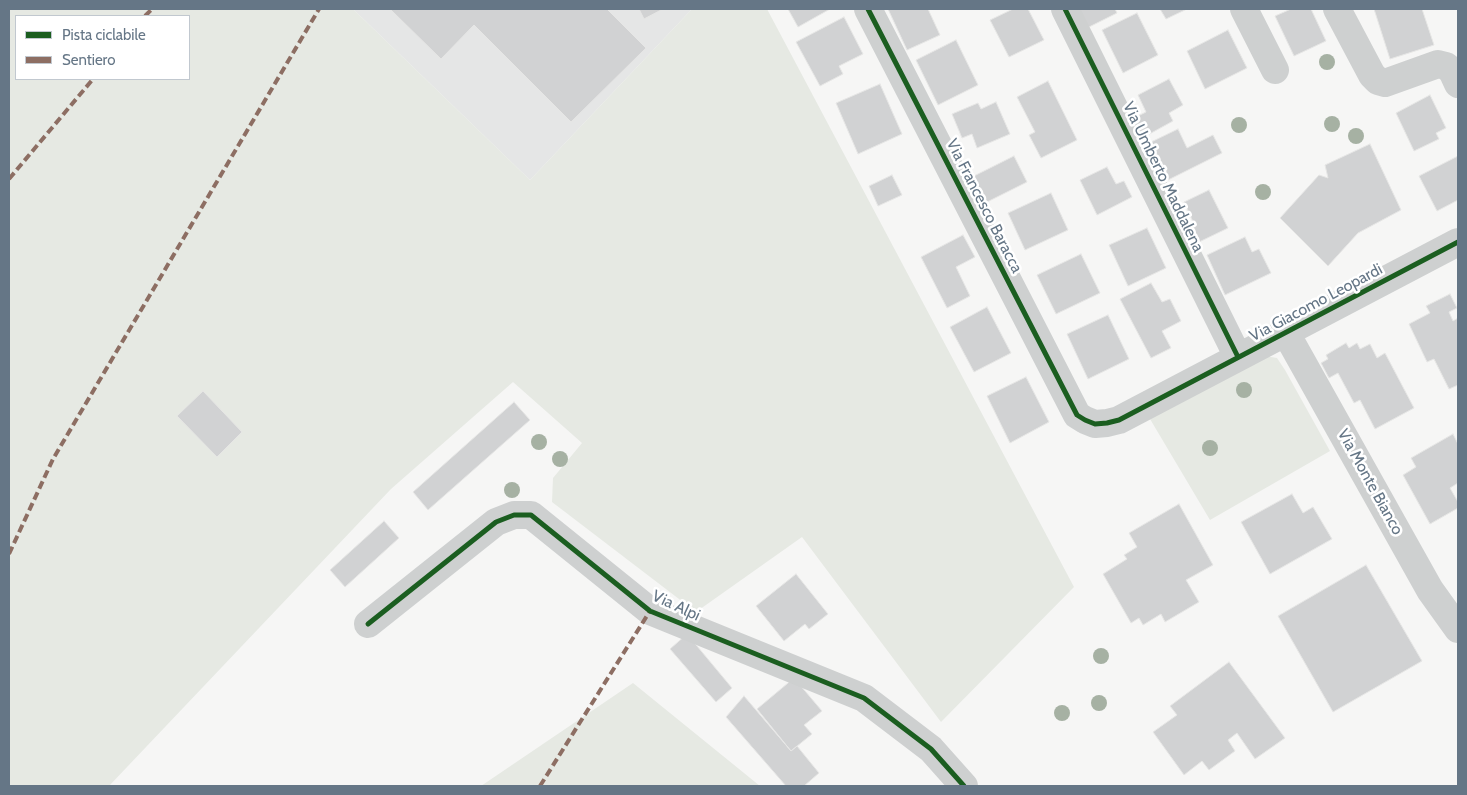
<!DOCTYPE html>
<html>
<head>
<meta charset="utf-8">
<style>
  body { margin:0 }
  #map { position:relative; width:1467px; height:795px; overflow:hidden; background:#f6f6f5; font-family:Cabin,sans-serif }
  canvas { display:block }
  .frame { position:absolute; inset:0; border:10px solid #657686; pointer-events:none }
  .legend { position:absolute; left:15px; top:15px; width:175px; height:65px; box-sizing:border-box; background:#fff; border:1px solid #c1c8cf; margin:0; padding:6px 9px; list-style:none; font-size:15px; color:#657686 }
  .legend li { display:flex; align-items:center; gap:10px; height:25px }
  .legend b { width:25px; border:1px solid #c1c8cf }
</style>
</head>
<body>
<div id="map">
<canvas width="1467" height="795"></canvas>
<div class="frame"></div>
<ul class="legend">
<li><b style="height:6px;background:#1b5e20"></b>Pista ciclabile</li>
<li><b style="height:6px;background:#8d6e63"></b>Sentiero</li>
</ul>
</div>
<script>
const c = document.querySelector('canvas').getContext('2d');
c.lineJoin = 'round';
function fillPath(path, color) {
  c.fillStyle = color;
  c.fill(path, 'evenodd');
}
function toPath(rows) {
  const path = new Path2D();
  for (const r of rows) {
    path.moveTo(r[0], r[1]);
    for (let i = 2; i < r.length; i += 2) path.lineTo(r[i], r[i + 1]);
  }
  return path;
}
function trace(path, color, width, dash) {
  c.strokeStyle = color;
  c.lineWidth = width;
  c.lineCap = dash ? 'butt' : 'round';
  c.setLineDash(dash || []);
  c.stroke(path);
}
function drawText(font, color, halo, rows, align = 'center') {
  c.font = font + ' Cabin,sans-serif';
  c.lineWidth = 5;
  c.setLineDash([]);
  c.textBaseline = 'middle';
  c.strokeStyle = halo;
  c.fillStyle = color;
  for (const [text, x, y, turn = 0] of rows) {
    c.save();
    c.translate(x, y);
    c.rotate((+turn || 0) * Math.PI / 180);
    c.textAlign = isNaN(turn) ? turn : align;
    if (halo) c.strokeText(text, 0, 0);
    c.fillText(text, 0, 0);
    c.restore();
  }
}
const built = toPath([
  [353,9,692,9,530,180]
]);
const green = toPath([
  [9,9,353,9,530,180,692,9,767,9,1074,587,941,722,802,537,696,612,552,502,553,478,582,443,513,382,391,489,109,786,9,786],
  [16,16,189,16,189,79,16,79],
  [1265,356,1277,358,1285,370,1330,451,1210,520,1150,419],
  [633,683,760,786,481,786]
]);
const building = toPath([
  [390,9,607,9,646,48,571,122,474,25,441,59,390,9],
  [639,9,663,9,644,19,639,9],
  [788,9,830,9,798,27,788,9],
  [888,9,928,9,940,35,907,50,888,9],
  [1013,9,1028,9,1044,40,1009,57,990,20,1013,9],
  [1078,9,1115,9,1117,13,1087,28,1078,9],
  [1160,9,1187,9,1166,19,1160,9],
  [1291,9,1311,9,1326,41,1294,56,1275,16,1291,9],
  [1374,9,1422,9,1434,45,1390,59,1374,9],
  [1137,13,1158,55,1123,73,1102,30,1137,13],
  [844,17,863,54,839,66,843,74,820,86,796,42,844,17],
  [1228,30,1247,68,1205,89,1187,51,1228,30],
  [956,40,978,85,938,105,916,60,956,40],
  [1169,79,1183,105,1169,113,1173,121,1144,137,1134,118,1146,112,1138,95,1169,79],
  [1048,81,1077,140,1041,158,1029,135,1035,132,1017,97,1048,81],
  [880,84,902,134,858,154,836,103,880,84],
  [1430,95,1446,128,1436,133,1439,139,1414,151,1396,113,1430,95],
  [996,102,1010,134,977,148,972,134,962,138,952,114,978,103,981,109,996,102],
  [1178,129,1187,148,1213,135,1222,153,1166,181,1147,144,1178,129],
  [1370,144,1401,210,1358,233,1328,266,1280,218,1319,175,1328,178,1325,165,1370,144],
  [1014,156,1027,182,985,203,972,177,1014,156],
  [1458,156,1458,200,1437,211,1419,176,1458,156],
  [1107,167,1116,184,1124,181,1132,197,1097,215,1080,180,1107,167],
  [892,175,902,195,878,206,869,186,892,175],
  [1209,190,1228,228,1197,243,1189,226,1194,224,1184,202,1209,190],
  [1051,193,1068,230,1025,250,1008,213,1051,193],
  [1147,228,1166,268,1128,286,1109,245,1147,228],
  [963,235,975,257,956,267,970,296,947,308,921,257,963,235],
  [1245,237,1252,252,1259,249,1271,273,1225,295,1207,255,1245,237],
  [1081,254,1100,293,1056,314,1037,275,1081,254],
  [1151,283,1162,302,1170,299,1181,321,1162,331,1171,348,1151,358,1120,299,1151,283],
  [1450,294,1457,308,1449,312,1453,321,1458,318,1458,385,1449,389,1434,359,1427,362,1409,324,1430,313,1426,306,1450,294],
  [987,307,1011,353,974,372,950,327,987,307],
  [1108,315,1129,359,1088,379,1067,334,1108,315],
  [1346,343,1349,348,1357,343,1360,349,1370,344,1377,358,1385,353,1414,408,1375,429,1360,400,1354,403,1338,373,1329,378,1321,363,1328,359,1326,355,1346,343],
  [1026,377,1049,422,1010,443,987,396,1026,377],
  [203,391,242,432,217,457,177,416,203,391],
  [514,402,530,420,428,510,413,492,514,402],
  [1453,434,1458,444,1458,483,1450,488,1458,502,1458,508,1430,524,1403,475,1416,467,1411,458,1453,434],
  [1292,494,1303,513,1313,507,1332,539,1270,574,1241,522,1292,494],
  [1179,504,1213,565,1186,580,1199,602,1165,622,1161,614,1143,625,1139,618,1131,623,1103,574,1127,559,1124,555,1137,547,1129,533,1179,504],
  [384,521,399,538,345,587,330,570,384,521],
  [1366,565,1422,661,1333,712,1278,616,1366,565],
  [796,574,828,614,809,629,805,624,784,641,756,606,796,574],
  [687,634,732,688,716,702,670,649,687,634],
  [1229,662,1285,738,1255,759,1237,733,1228,740,1235,751,1209,770,1202,761,1184,775,1153,732,1177,715,1170,706,1229,662],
  [794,678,822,711,804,725,812,734,791,751,757,709,794,678],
  [744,696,791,751,797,746,819,773,804,786,786,786,726,717,744,696]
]);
const street = toPath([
  [868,9,1077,415,1085,420,1095,424,1107,423,1119,420,1458,242],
  [1065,9,1238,357],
  [1244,9,1275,70],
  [1337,9,1372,75,1378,81,1385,83,1438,64,1446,66,1452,71,1458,84],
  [1286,333,1430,590,1458,629],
  [368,624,496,522,514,515,531,515,650,611,864,698,931,749,964,786]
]);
const quiet = toPath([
  [145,16,152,9],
  [9,179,93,79],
  [9,554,53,459,319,9],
  [540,786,650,611]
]);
const cycleway = toPath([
  [868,9,1077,415,1085,420,1095,424,1107,423,1119,420,1458,242],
  [1065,9,1238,357],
  [368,624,496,522,514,515,531,515,650,611,864,698,931,749,964,786]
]);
const trees = [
  [1327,62],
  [1332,124],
  [1239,125],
  [1356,136],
  [1263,192],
  [1244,390],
  [539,442],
  [1210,448],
  [560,459],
  [512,490],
  [1101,656],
  [1099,703],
  [1062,713]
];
const streetNames = [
  ["Via Umberto Maddalena",1163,177,64],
  ["Via Francesco Baracca",984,206,63],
  ["Via Giacomo Leopardi",1316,303,-28],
  ["Via Monte Bianco",1370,482,61],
  ["Via Alpi",676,606,25]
];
fillPath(built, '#e5e6e6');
fillPath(green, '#e6e9e3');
fillPath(building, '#d1d2d3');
trace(building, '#e6e6e5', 1);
trace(street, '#ced0d0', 28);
trace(quiet, '#8d6e63', 4, [8, 4]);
trace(cycleway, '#1b5e20', 5);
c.fillStyle = '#a6b1a3';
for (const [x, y] of trees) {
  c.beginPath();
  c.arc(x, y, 8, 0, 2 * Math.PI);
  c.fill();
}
drawText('16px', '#657686', '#fff', streetNames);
</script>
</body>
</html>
